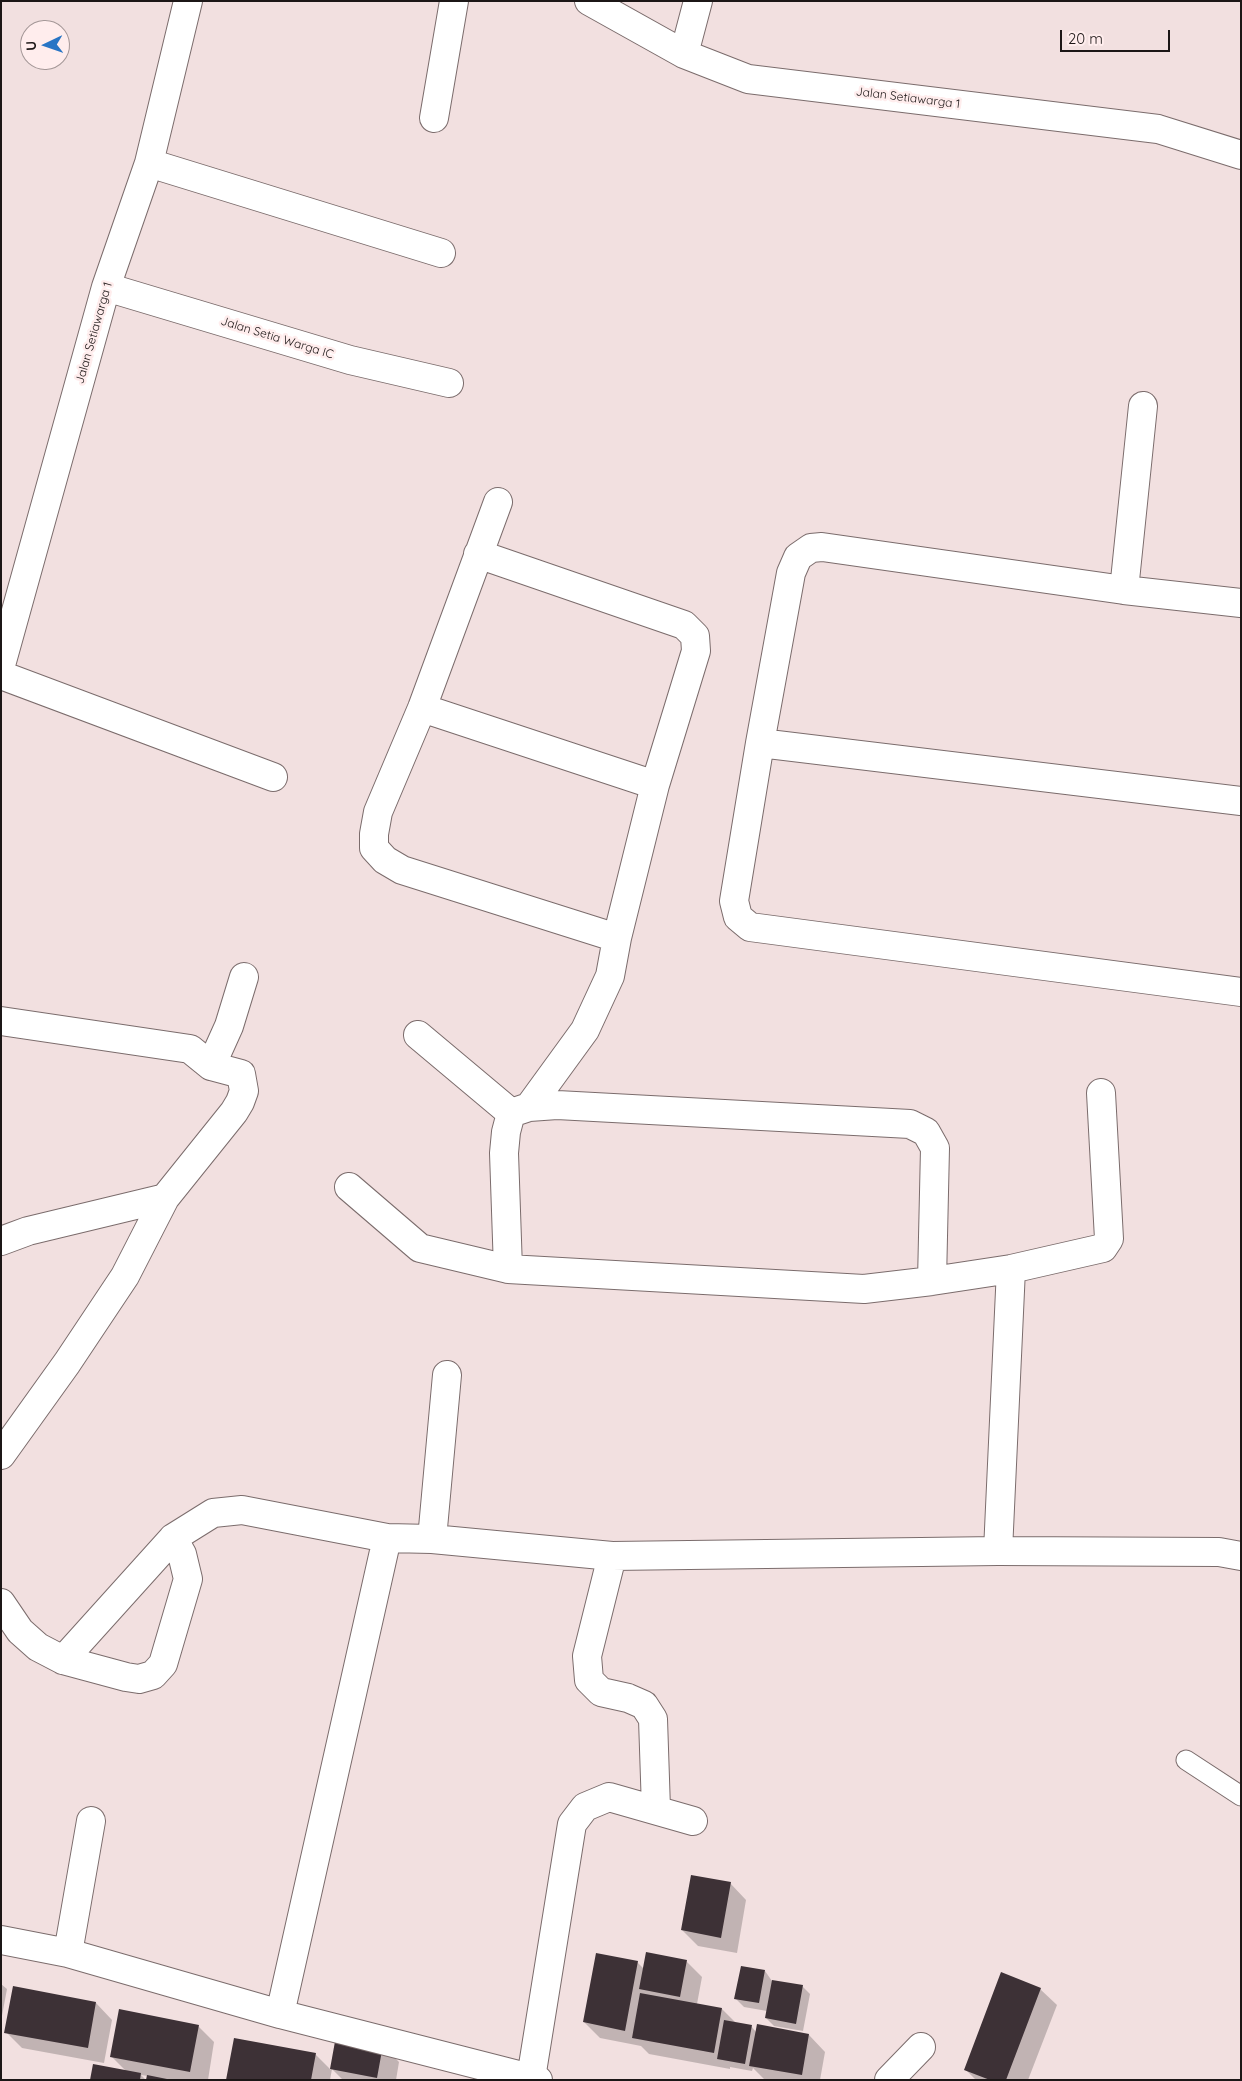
<!DOCTYPE html>
<html>
<head>
<meta charset="utf-8">
<style>
  body { margin:0 }
  #map { position:relative; width:1242px; height:2081px; overflow:hidden; background:#f2e0e0; font-family:Quicksand,sans-serif }
  canvas { display:block }
  .frame { position:absolute; inset:0; border:2px solid #1c1616; pointer-events:none }
  .north { position:absolute; left:20px; top:20px; width:50px; height:50px; box-sizing:border-box; background:#ffeded; border:1px solid #a49797; border-radius:50%; rotate:267deg; font-size:14px; font-weight:700; line-height:20px; text-align:center; color:#1c1616 }
  .north::after { content:''; display:block; margin:auto; width:18px; height:22px; background:#2875c5; clip-path:polygon(50% 0,100% 100%,50% 72%,0 100%) }
  .scale { position:absolute; left:1060px; top:30px; width:110px; height:22px; box-sizing:border-box; border:2px solid #1c1616; border-top:0; padding-left:6px; font-size:15px; line-height:18px; white-space:nowrap; color:#1c1616; -webkit-text-stroke:4px #ffeded; paint-order:stroke }
</style>
</head>
<body>
<div id="map">
<canvas width="1242" height="2081"></canvas>
<div class="frame"></div>
<div class="north">U</div>
<div class="scale">20 m</div>
</div>
<script>
const c = document.querySelector('canvas').getContext('2d');
c.lineJoin = 'round';
function fillPath(path, color) {
  c.fillStyle = color;
  c.fill(path, 'evenodd');
}
function toPath(rows) {
  const path = new Path2D();
  for (const r of rows) {
    path.moveTo(r[0], r[1]);
    for (let i = 2; i < r.length; i += 2) path.lineTo(r[i], r[i + 1]);
  }
  return path;
}
function trace(path, color, width, dash) {
  c.strokeStyle = color;
  c.lineWidth = width;
  c.lineCap = dash ? 'butt' : 'round';
  c.setLineDash(dash || []);
  c.stroke(path);
}
function drawText(font, color, halo, rows, align = 'center') {
  c.font = font + ' Quicksand,sans-serif';
  c.lineWidth = 5;
  c.setLineDash([]);
  c.textBaseline = 'middle';
  c.strokeStyle = halo;
  c.fillStyle = color;
  for (const [text, x, y, turn = 0] of rows) {
    c.save();
    c.translate(x, y);
    c.rotate((+turn || 0) * Math.PI / 180);
    c.textAlign = isNaN(turn) ? turn : align;
    if (halo) c.strokeText(text, 0, 0);
    c.fillText(text, 0, 0);
    c.restore();
  }
}
const shadow = toPath([
  [730,1883,746,1900,737,1953,698,1946,682,1930],
  [686,1961,702,1977,697,2004,722,2009,736,2023,751,2026,756,2032,758,2026,809,2035,825,2052,820,2080,765,2080,753,2068,752,2071,730,2067,730,2069,649,2054,641,2046,600,2038,584,2022,637,1962,644,1969],
  [765,1971,772,1981,802,1986,810,1994,803,2031,774,2026,766,2018,767,2011,744,2007,736,1999],
  [1,1984,7,1989,1,2021],
  [14,1988,96,2003,112,2020,104,2063,22,2048,6,2032],
  [1040,1989,1057,2005,1028,2080,976,2080,965,2069],
  [198,2026,214,2042,208,2080,148,2080,148,2076,141,2075,146,2080,91,2080,127,2072,112,2057],
  [337,2037,383,2046,399,2062,396,2080,343,2080,332,2069,330,2080,228,2080,315,2054,331,2070]
]);
const building = toPath([
  [691,1875,731,1882,721,1938,681,1930],
  [646,1952,687,1960,680,1997,639,1989],
  [596,1953,638,1961,625,2031,583,2022],
  [741,1966,765,1970,759,2003,734,1999],
  [1001,1972,1041,1988,1006,2080,990,2080,964,2070],
  [772,1980,803,1985,796,2024,765,2018],
  [13,1986,96,2002,88,2048,4,2033],
  [640,1993,722,2008,714,2053,632,2038],
  [119,2009,199,2025,190,2072,110,2057],
  [724,2020,752,2025,745,2064,717,2059],
  [757,2024,809,2034,802,2075,749,2066],
  [336,2036,383,2045,377,2078,330,2069],
  [234,2038,316,2053,311,2080,226,2080],
  [93,2064,141,2073,140,2080,90,2080],
  [147,2075,167,2079,167,2080,146,2080]
]);
const lane = toPath([
  [1186,1760,1241,1796]
]);
const street = toPath([
  [589,1,684,54,748,79,1158,129,1241,155],
  [684,54,698,1],
  [434,118,454,1],
  [149,163,441,253],
  [106,287,350,360,449,383],
  [498,502,422,708,378,812,374,834,374,848,385,860,402,870,617,938],
  [478,554,684,625,695,636,696,651,655,785,617,938,610,976,585,1030,529,1107],
  [1124,590,1143,406],
  [1241,603,1124,590,822,547,811,548,798,557,791,573,760,743,734,901,738,917,750,927,1241,992],
  [1,665,106,287,149,163,188,1],
  [1,675,273,777],
  [422,708,655,785],
  [760,743,1241,801],
  [1,1021,190,1049,211,1066,229,1026,244,977],
  [418,1035,511,1113,529,1107,557,1105,910,1124,926,1132,935,1148,932,1281],
  [349,1187,420,1248,508,1269,864,1289,932,1281,1011,1269,1103,1248,1109,1239,1101,1093],
  [1,1241,28,1231,165,1198],
  [508,1269,504,1153,506,1132,511,1113],
  [1,1455,67,1363,125,1276,165,1198,234,1112,240,1102,244,1091,241,1074,211,1066],
  [432,1539,447,1375],
  [998,1551,1011,1269],
  [612,1556,587,1656,589,1680,601,1692,628,1698,644,1705,653,1719,656,1809],
  [1,1603,20,1631,38,1647,63,1660,126,1677,139,1679,153,1675,163,1664,188,1579,182,1554,173,1538],
  [63,1660,173,1538,213,1513,242,1510,387,1538,432,1539,612,1556,998,1551,1219,1552,1241,1556],
  [1,1940,68,1953,280,2014,538,2080],
  [68,1953,91,1821],
  [280,2014,387,1538],
  [531,2078,572,1824,585,1807,609,1797,693,1821],
  [889,2080,921,2047]
]);
const streetNames = [
  ["Jalan Setiawarga 1",908,98,7],
  ["Jalan Setiawarga 1",94,333,-74],
  ["Jalan Setia Warga IC",277,338,17]
];
fillPath(shadow, '#0003');
fillPath(building, '#3d3136');
trace(lane, '#7b6c6c', 21);
trace(street, '#7b6c6c', 30);
trace(lane, '#fff', 19);
trace(street, '#fff', 28);
drawText('12px', '#1c1616', '#ffeded', streetNames);
</script>
</body>
</html>
